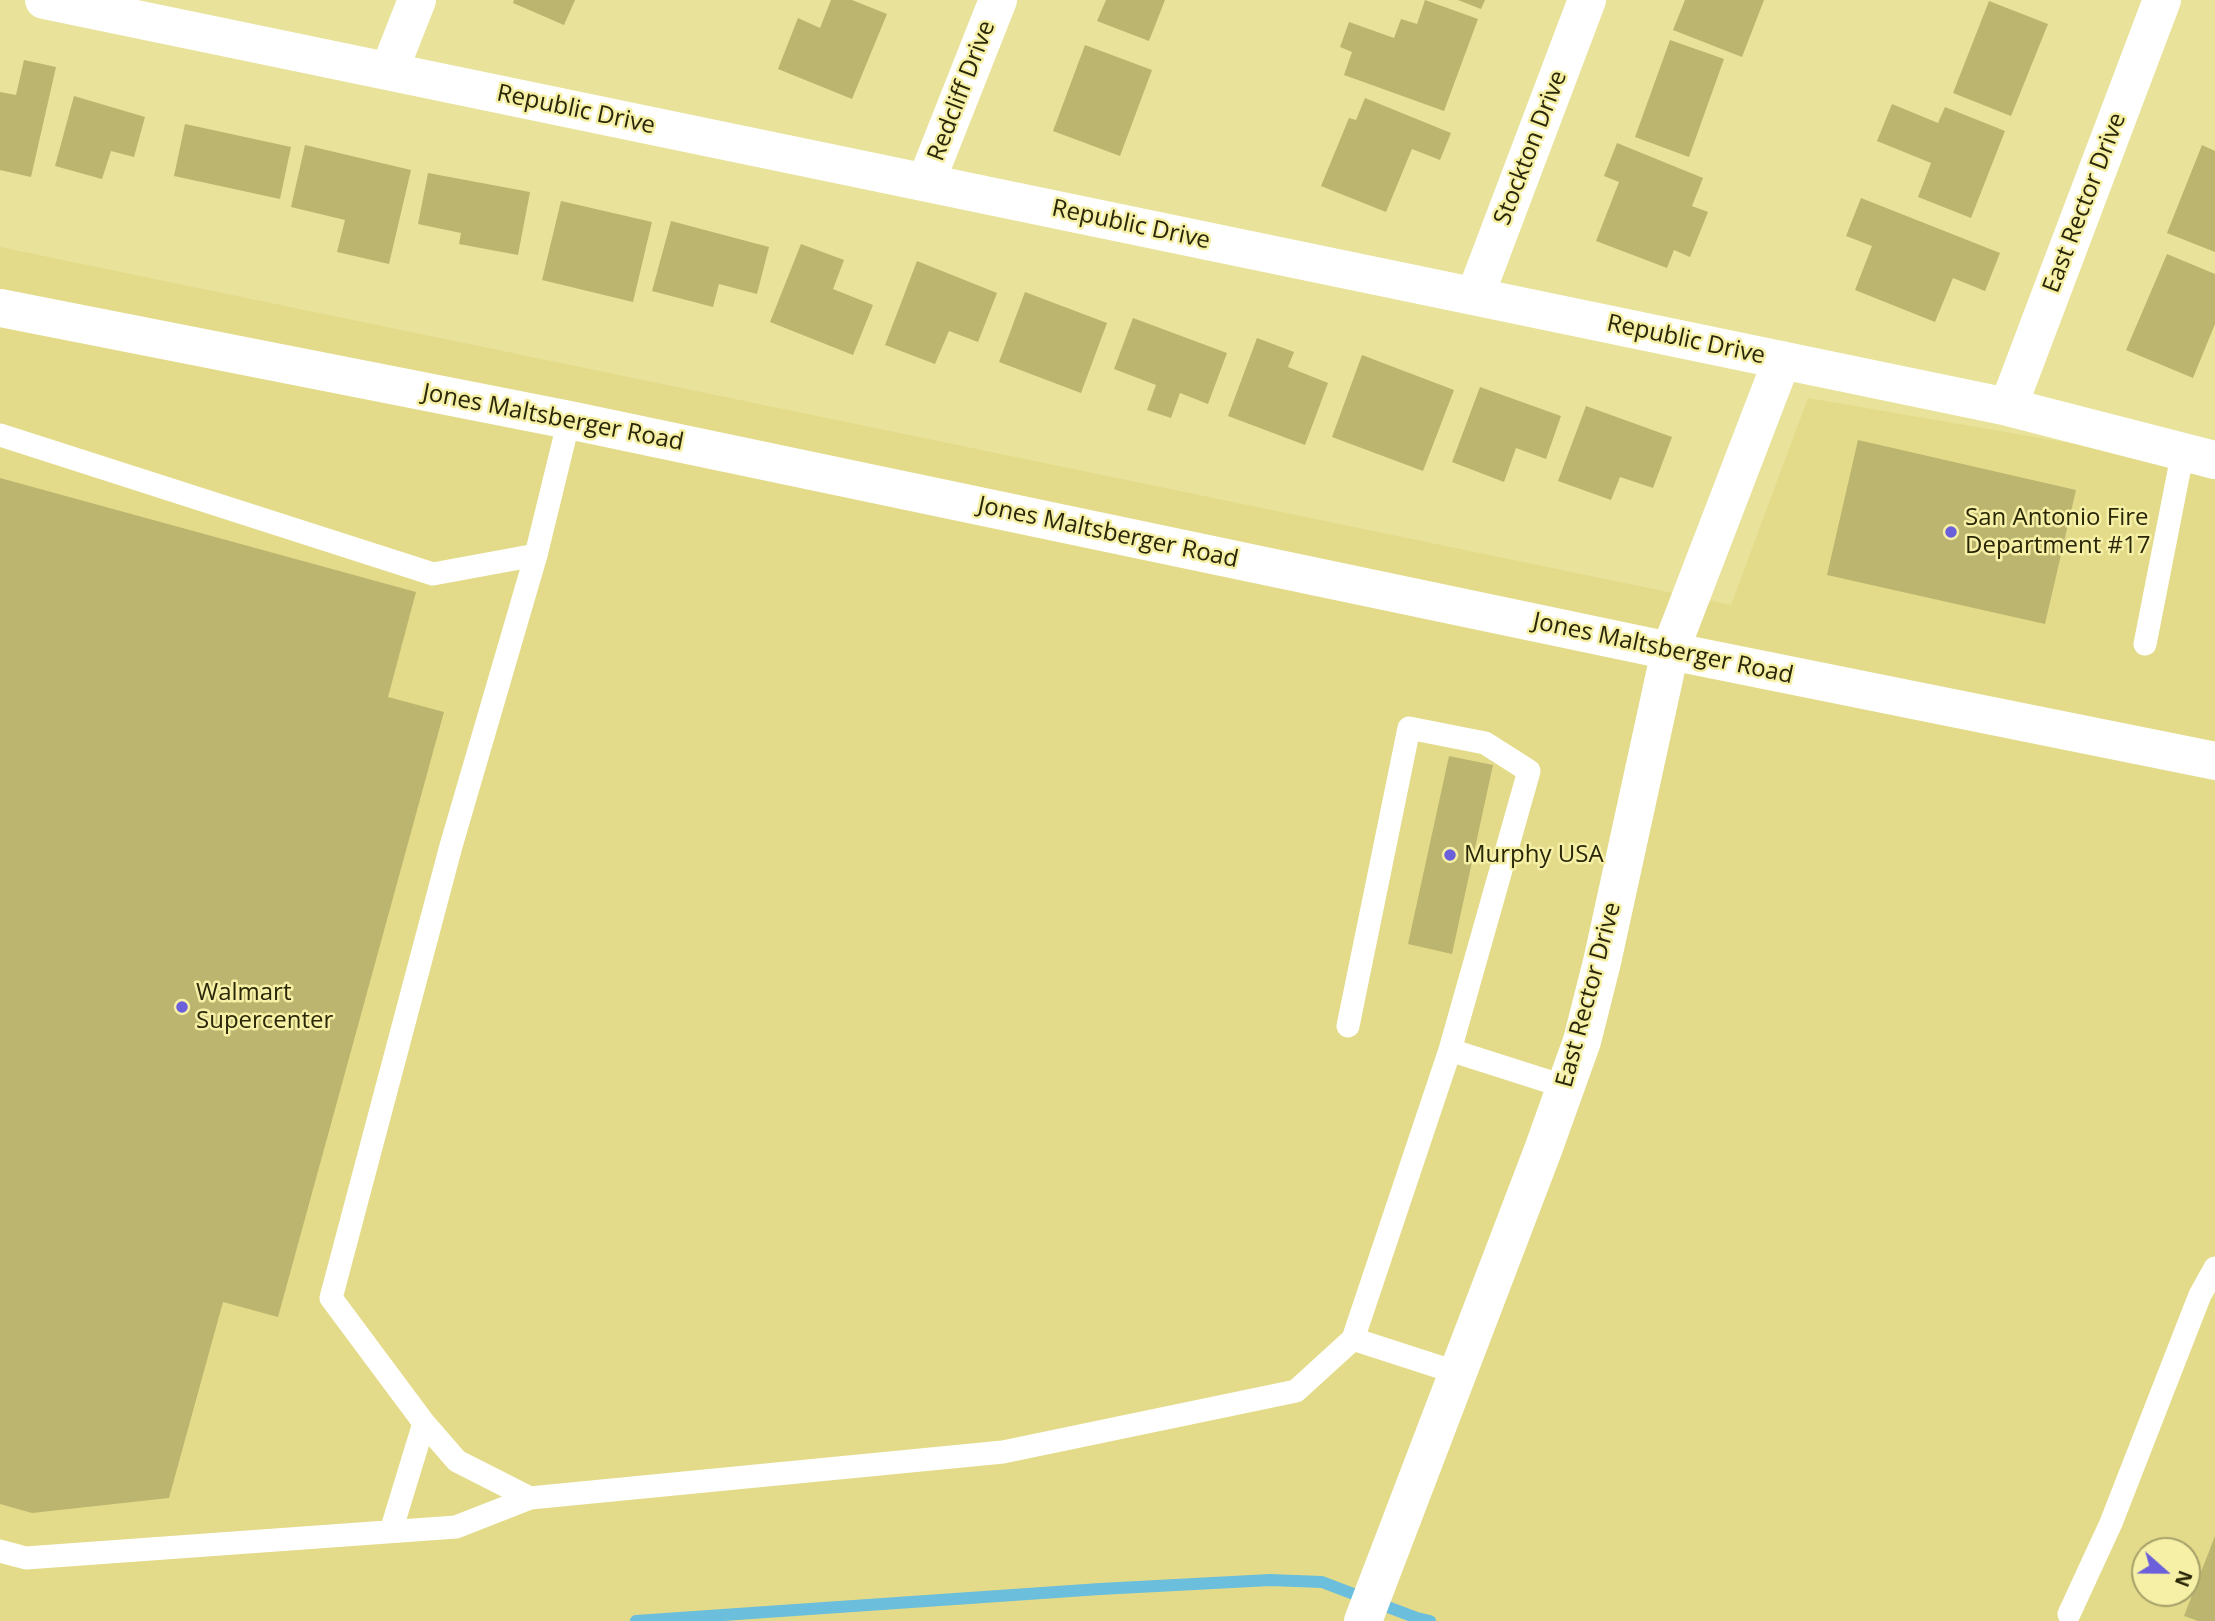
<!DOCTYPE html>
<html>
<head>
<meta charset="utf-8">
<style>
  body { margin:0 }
  #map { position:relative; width:2215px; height:1621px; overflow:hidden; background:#e9e29a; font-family:"Open Sans",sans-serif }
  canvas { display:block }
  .north { position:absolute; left:2131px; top:1537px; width:70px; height:70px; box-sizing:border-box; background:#f6f0a7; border:2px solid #a4a068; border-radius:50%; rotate:111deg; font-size:19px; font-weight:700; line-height:28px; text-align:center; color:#2a2709 }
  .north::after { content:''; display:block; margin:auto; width:24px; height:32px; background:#6c60da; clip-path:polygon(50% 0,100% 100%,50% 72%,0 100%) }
</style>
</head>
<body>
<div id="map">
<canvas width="2215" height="1621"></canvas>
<div class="north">N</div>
</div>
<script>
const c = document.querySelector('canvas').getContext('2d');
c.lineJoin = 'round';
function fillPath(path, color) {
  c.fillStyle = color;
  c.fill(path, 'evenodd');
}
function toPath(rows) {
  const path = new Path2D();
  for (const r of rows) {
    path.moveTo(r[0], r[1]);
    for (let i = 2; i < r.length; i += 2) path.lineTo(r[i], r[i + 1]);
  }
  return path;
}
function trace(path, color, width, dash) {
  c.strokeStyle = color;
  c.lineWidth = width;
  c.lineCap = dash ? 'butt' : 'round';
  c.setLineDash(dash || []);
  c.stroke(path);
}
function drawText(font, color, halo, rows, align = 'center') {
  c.font = font + ' "Open Sans",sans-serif';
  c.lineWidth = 5;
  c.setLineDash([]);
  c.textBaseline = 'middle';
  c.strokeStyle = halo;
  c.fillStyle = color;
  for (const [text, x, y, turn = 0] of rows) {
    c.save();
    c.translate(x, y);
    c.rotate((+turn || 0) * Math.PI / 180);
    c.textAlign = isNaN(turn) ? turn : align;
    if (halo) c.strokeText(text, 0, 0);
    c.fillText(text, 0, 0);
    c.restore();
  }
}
const built = toPath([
  [0,247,1731,605,1808,398,2215,468,2215,1621,0,1621],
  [2145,1551,2187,1551,2187,1593,2145,1593]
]);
const stream = toPath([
  [636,1621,1100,1589,1270,1580,1322,1582,1417,1618,1430,1621]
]);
const building = toPath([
  [514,0,575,0,564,25,513,3],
  [831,0,852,0,887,14,852,99,778,69,798,18,820,28],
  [1106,0,1165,0,1149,41,1097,21],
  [1425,0,1478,19,1444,111,1344,75,1352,52,1340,47,1349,22,1394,38,1401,19,1417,24],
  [1458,0,1485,0,1481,9],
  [1685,0,1764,0,1742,57,1673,30],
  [1989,1,2048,24,2011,116,1953,93],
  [1670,40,1724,59,1689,157,1635,137],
  [1085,45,1152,70,1120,156,1053,131],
  [24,60,56,67,31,177,0,170,0,92,16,95],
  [74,96,145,117,134,157,111,151,102,179,55,166],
  [1365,98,1451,133,1440,160,1412,149,1386,212,1321,186,1349,118,1356,120],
  [1892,104,1938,123,1945,107,2005,131,1971,218,1918,197,1931,163,1877,141],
  [185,124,291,147,280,199,174,176],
  [1617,143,1703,178,1692,206,1708,212,1690,257,1674,250,1667,268,1596,241,1619,182,1604,176],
  [305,145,411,170,389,264,337,252,345,220,291,207],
  [2202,145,2215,151,2215,252,2167,233],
  [428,173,530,192,518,255,459,244,461,233,418,224],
  [1861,198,2000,253,1985,291,1953,278,1935,322,1855,290,1872,246,1846,236],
  [561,201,652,222,633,302,542,280],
  [671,221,769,247,757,294,719,284,713,307,652,291],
  [801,244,844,260,833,289,873,305,853,355,770,322],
  [2167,254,2215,274,2215,324,2193,378,2126,350],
  [917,261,997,293,978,342,949,331,935,364,885,345],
  [1025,292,1107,323,1081,393,999,362],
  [1133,318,1227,353,1208,404,1180,393,1171,418,1147,410,1156,385,1114,369],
  [1257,338,1294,352,1288,367,1328,383,1305,445,1228,416],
  [1362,355,1454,390,1423,471,1332,437],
  [1480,387,1561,416,1546,459,1516,448,1504,482,1452,462],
  [1586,406,1672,437,1653,488,1620,477,1611,500,1558,481],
  [1858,440,2076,490,2045,624,1827,575],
  [0,478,416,592,388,697,444,712,278,1317,223,1302,169,1498,32,1513,0,1504],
  [1449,756,1493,765,1452,954,1408,944],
  [2215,1536,2215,1621,2198,1621,2184,1616]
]);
const service = toPath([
  [0,435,433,574,536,555],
  [2145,644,2183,451],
  [1348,1026,1409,728,1485,743,1529,771,1450,1050,1353,1339],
  [1450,1050,1566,1087],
  [424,1423,457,1461,530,1498],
  [391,1531,424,1423,331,1298,451,846,536,555,569,420],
  [0,1551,26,1558,456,1527,530,1498,1003,1452,1296,1391,1353,1339,1458,1373],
  [2069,1614,2111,1523,2200,1295,2215,1268]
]);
const minor = toPath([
  [44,0,2008,407,2215,460],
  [389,71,417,0],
  [926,182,998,0],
  [1475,296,1587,0],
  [2008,407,2162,0],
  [1363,1621,1543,1150,1582,1041,1602,962,1670,651,1782,360]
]);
const secondary = toPath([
  [0,308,569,420,1670,651,2215,761]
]);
const markers = [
  [1951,532,7,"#6c60da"],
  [1450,855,7,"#6c60da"],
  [182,1007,7,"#6c60da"]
];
const streetNames = [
  ["Redcliff Drive",962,91,-69],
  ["Republic Drive",576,110,12],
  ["Stockton Drive",1531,148,-69],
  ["East Rector Drive",2085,203,-69],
  ["Republic Drive",1131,225,12],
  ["Republic Drive",1686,340,12],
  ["Jones Maltsberger Road",553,418,11],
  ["Jones Maltsberger Road",1108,533,12],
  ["Jones Maltsberger Road",1663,649,12],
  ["East Rector Drive",1589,995,-75]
];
const poiNames = [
  ["San Antonio Fire",1965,518],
  ["Department #17",1965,546],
  ["Murphy USA",1464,855],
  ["Walmart",196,993],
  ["Supercenter",196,1021]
];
fillPath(built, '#e3db8a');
trace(stream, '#6bbedc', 12);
fillPath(building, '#bcb56f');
trace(service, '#fff', 23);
trace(minor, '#fff', 38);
trace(secondary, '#fff', 38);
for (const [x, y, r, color] of markers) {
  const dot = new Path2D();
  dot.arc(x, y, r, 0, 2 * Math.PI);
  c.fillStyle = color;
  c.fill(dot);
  trace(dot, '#f6f0a7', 2.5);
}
drawText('24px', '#2a2709', '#f6f0a7', streetNames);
drawText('24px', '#2a2709', '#f6f0a7', poiNames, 'left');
</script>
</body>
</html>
